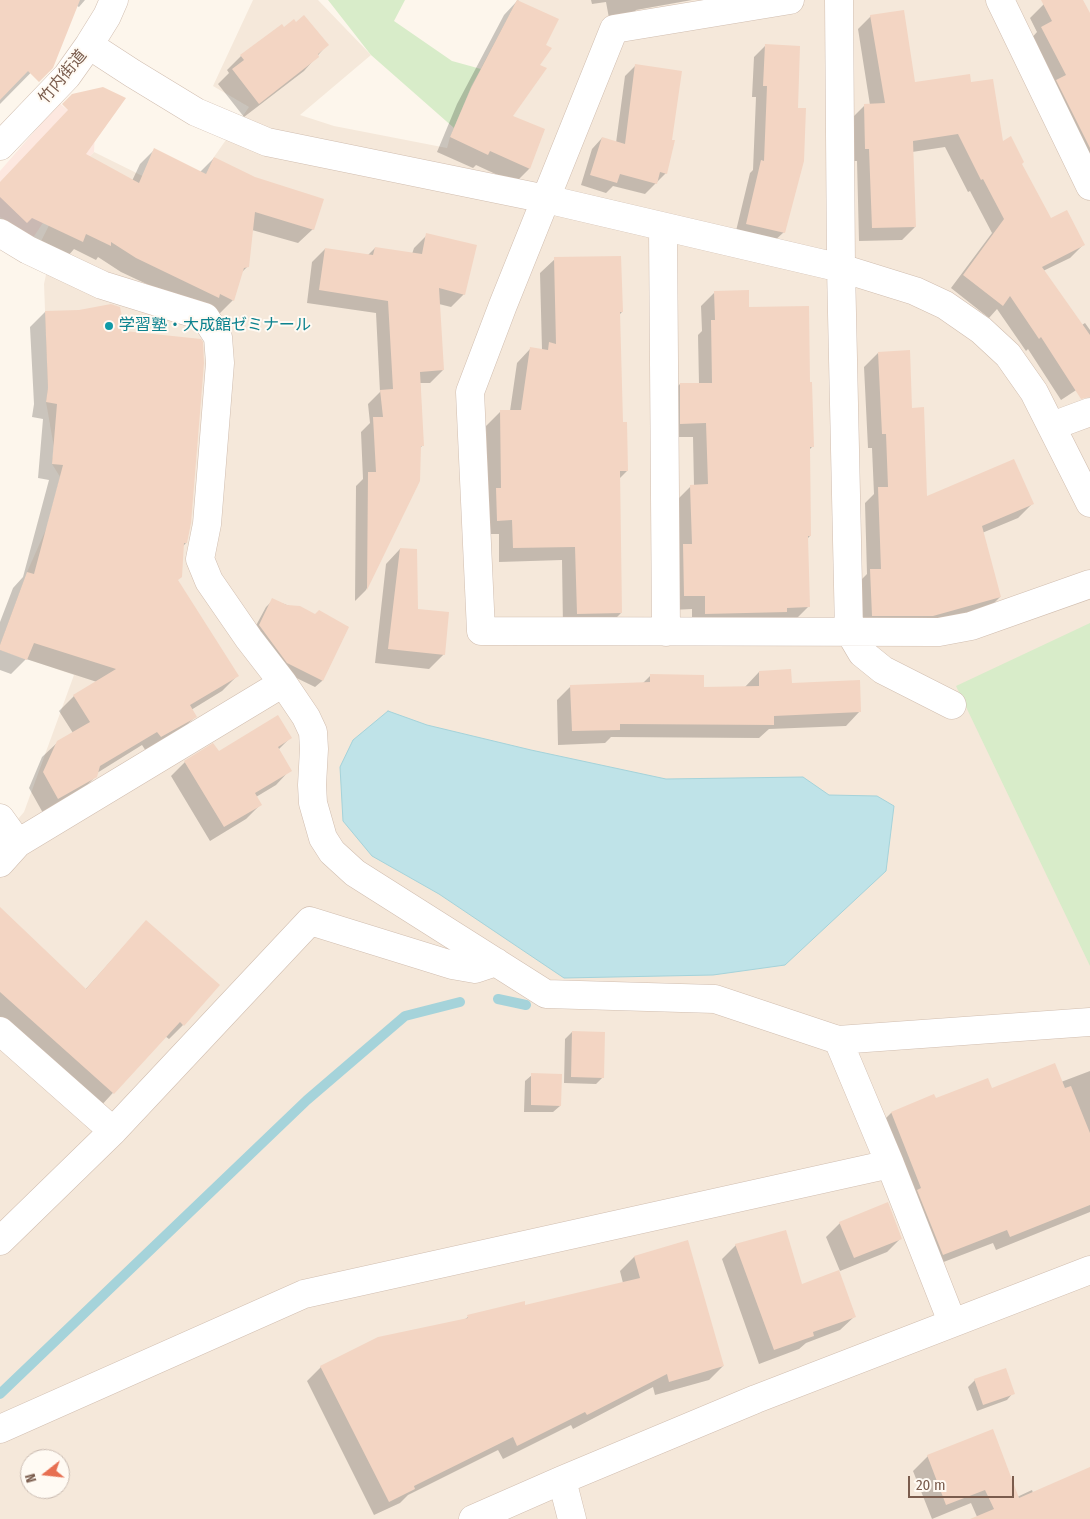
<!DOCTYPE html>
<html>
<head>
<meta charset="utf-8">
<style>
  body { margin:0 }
  #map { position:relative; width:1090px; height:1519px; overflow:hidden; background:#fdf6ec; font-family:"Fira Sans Condensed",sans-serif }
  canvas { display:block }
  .north { position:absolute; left:20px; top:1449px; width:50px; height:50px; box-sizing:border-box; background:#fffaf3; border:1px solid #cabbb1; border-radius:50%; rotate:254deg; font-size:14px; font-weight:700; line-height:20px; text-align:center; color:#7a5c4d }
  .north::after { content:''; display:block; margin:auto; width:18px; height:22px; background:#e76f51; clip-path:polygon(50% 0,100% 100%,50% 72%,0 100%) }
  .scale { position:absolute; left:908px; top:1476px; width:106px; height:22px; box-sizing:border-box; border:2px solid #7a5c4d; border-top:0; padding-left:6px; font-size:15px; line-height:18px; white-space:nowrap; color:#7a5c4d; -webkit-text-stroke:4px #fffaf3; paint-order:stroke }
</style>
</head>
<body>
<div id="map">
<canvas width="1090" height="1519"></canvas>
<div class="north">N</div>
<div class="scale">20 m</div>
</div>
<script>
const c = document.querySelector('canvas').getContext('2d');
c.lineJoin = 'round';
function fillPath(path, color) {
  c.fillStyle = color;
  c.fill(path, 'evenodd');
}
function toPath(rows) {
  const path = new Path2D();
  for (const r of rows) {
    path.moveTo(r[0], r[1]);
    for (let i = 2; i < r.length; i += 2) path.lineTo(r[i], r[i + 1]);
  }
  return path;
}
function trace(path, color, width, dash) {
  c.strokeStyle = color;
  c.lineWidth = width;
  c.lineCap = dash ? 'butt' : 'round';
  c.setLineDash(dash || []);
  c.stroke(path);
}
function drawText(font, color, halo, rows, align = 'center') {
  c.font = font + ' "Fira Sans Condensed","Noto Sans JP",sans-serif';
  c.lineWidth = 4;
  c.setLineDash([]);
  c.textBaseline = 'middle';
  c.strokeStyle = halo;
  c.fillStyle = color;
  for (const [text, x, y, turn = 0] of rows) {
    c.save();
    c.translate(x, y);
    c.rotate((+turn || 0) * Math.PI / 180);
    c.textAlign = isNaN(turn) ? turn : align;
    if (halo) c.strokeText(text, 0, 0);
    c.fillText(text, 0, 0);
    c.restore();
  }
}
const residential = toPath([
  [253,0,318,0,371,55,300,115,334,126,447,148,450,137,472,85,517,0,1090,0,1090,1519,0,1519,0,823,7,832,24,812,74,675,0,650,0,645,27,572,47,527,60,477,52,464,54,448,46,402,48,388,44,284,47,270,39,245,79,166,94,152,175,192,196,170,206,174,214,157,249,107,213,86],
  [30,1459,60,1459,60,1489,30,1489]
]);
const commercial = toPath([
  [59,103,95,132,94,152,82,164,33,238,0,217,0,171]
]);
const green = toPath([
  [328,0,405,0,394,21,452,61,481,69,472,85,454,128,371,55],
  [1090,623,1090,966,956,686]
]);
const water = toPath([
  [388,711,427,725,531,750,666,779,803,777,829,795,877,796,894,806,886,871,785,965,713,975,564,978,439,894,372,856,343,821,340,767,353,740,388,711]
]);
const shadow = toPath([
  [0,0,85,0,79,7,77,6,62,41,0,104],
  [518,0,544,46,539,65,511,116,544,130,529,169,515,183,476,165,473,168,437,152,457,104,504,15],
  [591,0,692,0,636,10,634,13,609,18,606,2,592,4],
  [1052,0,1082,0,1090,27,1090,154,1028,42,1037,32,1030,18,1044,4],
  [871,16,914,83,970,84,1002,143,1021,164,1050,220,1083,245,1070,258,1043,271,1082,325,1085,323,1090,330,1090,381,1061,400,1028,349,1026,351,997,309,989,318,951,288,992,233,970,191,968,192,945,147,912,152,915,227,902,240,859,241,857,161,853,161,852,118,865,105,870,105,858,29],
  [282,26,284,29,327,45,304,71,244,117,218,84,229,73,227,70,241,56],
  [765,46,784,232,772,243,735,235,750,173,753,170,756,97,752,97,754,57],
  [636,65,666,173,645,194,613,186,606,193,581,185,592,149,602,138,616,143,625,76],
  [154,150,200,172,214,158,313,229,298,243,252,230,248,266,241,273,233,300,219,314,204,311,121,272,98,257,96,260,74,249,68,256,0,224,0,183,84,155,132,181,140,164],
  [427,235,464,294,451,307,439,304,443,370,430,383,420,383,423,445,419,449,419,480,366,590,355,601,356,486,363,479,361,432,370,423,368,404,380,392,376,313,307,303,312,262,325,249,368,255,375,248,412,254,414,248],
  [555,259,622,312,619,315,622,423,627,471,619,479,621,613,607,627,563,628,562,560,499,562,499,534,484,534,487,499,486,426,500,412,510,411,517,363,531,348,542,350,540,273],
  [715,292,748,308,808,383,812,447,808,451,810,536,807,539,808,607,794,621,692,627,692,609,671,610,677,500,691,486,694,486,693,437,667,437,666,398,680,384,699,384,698,335,702,331,701,306],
  [45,312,123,332,186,543,183,546,177,581,237,676,222,691,191,710,195,717,180,731,146,751,142,745,97,773,96,776,81,791,43,813,29,788,42,757,58,742,73,733,59,711,74,696,97,682,26,659,11,674,0,670,0,622,13,588,23,577,49,480,38,478,43,419,32,417,34,404,30,327],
  [878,353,911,409,926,498,1032,504,1018,518,982,533,1000,597,986,611,858,630,856,585,867,574,865,503,874,494,872,448,868,448,864,367],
  [400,549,417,610,444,654,429,669,375,663,386,564],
  [273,600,348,627,322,681,315,687,280,670,252,633,266,607],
  [759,672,860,711,846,726,769,729,759,738,611,737,605,743,558,745,557,700,571,686,642,684,651,675,703,688,745,687],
  [290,738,278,750,290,770,276,785,256,797,260,805,246,819,210,841,171,776,185,762],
  [0,909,85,990,146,922,183,1025,169,1039,165,1036,99,1108,0,1019],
  [572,1032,603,1077,596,1084,564,1083,565,1039],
  [1090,1071,1090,1212,996,1250,993,1243,928,1268,877,1127,891,1113,935,1100,991,1089,1061,1082],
  [532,1075,560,1106,553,1112,524,1112,525,1081],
  [840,1223,901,1238,887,1252,840,1271,826,1237],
  [687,1241,723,1366,709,1380,655,1395,653,1387,573,1429,571,1425,503,1459,498,1450,408,1495,400,1503,374,1515,307,1381,321,1367,464,1320,468,1317,524,1306,623,1283,620,1271,634,1257],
  [736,1245,801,1286,855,1316,840,1330,806,1343,799,1349,759,1364,722,1259],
  [975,1380,1013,1393,1007,1400,977,1411,968,1387],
  [928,1456,1017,1497,1032,1490,1033,1493,1090,1468,1090,1519,978,1519,971,1503,932,1519,913,1471]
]);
const stream = toPath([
  [498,999,526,1005],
  [0,1394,307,1100,405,1016,460,1002]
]);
const building = toPath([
  [0,0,80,0,53,68,39,82,28,71,0,100],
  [517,0,559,19,546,45,552,48,540,65,547,68,513,116,545,129,530,169,490,151,488,155,450,137,471,88],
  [1041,0,1083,0,1090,13,1090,148,1056,80,1066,75,1041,27,1052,21],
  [904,10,915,82,970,74,971,82,993,79,1003,141,1011,136,1024,162,1022,164,1051,218,1067,210,1085,245,1042,267,1090,335,1090,397,1081,399,1041,337,1039,339,1010,296,1003,306,963,275,1004,219,983,179,981,180,958,134,913,141,916,227,872,228,869,149,865,149,864,104,885,103,870,15],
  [304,15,329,45,318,54,319,57,259,104,232,69,244,60,240,55,282,24,284,27,294,19,296,22],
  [765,44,800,46,798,108,806,108,804,161,785,233,746,224,761,160,764,161,767,86,763,86],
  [635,64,682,71,672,140,675,140,667,174,660,172,657,184,620,174,617,183,590,175,602,137,625,144],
  [103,87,126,98,86,154,139,183,154,148,206,174,214,157,255,177,324,199,314,230,255,212,249,267,244,268,234,301,220,294,219,298,136,258,111,242,111,246,86,234,83,242,32,218,27,223,0,197,0,182,68,110,62,104,72,94],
  [426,233,477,245,465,295,439,288,444,370,420,372,424,446,421,446,420,481,367,590,368,472,376,472,373,417,383,417,380,390,393,389,388,301,319,290,325,248,373,255,375,247,422,254],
  [621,256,623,312,620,312,623,422,627,422,628,471,620,471,622,613,577,614,575,547,513,548,512,520,497,521,496,488,501,488,500,410,521,410,530,347,548,350,549,342,556,344,554,257],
  [749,290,749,307,809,306,810,382,812,382,814,447,810,447,811,536,808,536,810,607,787,608,787,612,705,614,705,596,684,596,683,544,692,544,690,485,708,484,706,423,680,424,680,383,712,383,711,320,715,320,714,291],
  [111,304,120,307,125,331,201,339,203,342,204,363,191,523,187,543,184,543,182,577,178,580,239,676,190,705,197,717,161,737,157,732,100,766,97,777,58,799,43,772,57,741,90,722,73,695,116,669,34,643,27,660,0,650,0,645,27,572,34,574,63,465,52,464,57,404,46,402,48,388,45,311,79,310],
  [910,350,912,408,924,407,927,496,1014,459,1034,504,982,526,1001,597,933,616,872,616,870,569,881,569,878,487,888,487,886,434,882,434,878,352],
  [400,548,417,549,418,609,449,612,445,655,388,649],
  [272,598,287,605,300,606,315,614,319,610,349,627,323,681,287,663,259,625],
  [791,669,792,683,860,680,861,712,774,716,774,725,620,724,620,730,572,731,570,685,650,682,650,674,704,675,704,687,759,686,759,671],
  [278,715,292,738,278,747,292,771,255,793,262,805,224,827,184,761,213,743,219,751],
  [0,907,86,989,146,920,220,985,184,1026,180,1022,114,1094,0,992],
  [572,1031,605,1032,604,1078,571,1077],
  [1055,1063,1065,1088,1071,1086,1090,1133,1090,1205,1010,1237,1007,1230,943,1255,917,1190,921,1188,891,1112,934,1094,936,1098,988,1078,992,1088],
  [531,1073,562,1074,561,1106,531,1105],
  [888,1202,902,1239,854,1258,839,1222],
  [786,1230,802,1284,839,1270,856,1317,813,1332,814,1336,774,1350,735,1244],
  [688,1240,724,1366,669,1382,667,1374,587,1415,585,1412,517,1446,513,1437,414,1486,415,1489,389,1502,320,1366,378,1337,468,1318,467,1315,525,1301,525,1305,640,1278,634,1256],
  [1006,1368,1015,1394,983,1405,974,1379],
  [993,1429,1019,1498,1090,1467,1090,1519,970,1519,994,1509,985,1490,946,1505,927,1455]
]);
const minor = toPath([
  [790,0,614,29,503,305,470,392,481,631,939,632,971,626,1090,584],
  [839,0,841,268,849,631,862,653,883,670,952,705],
  [1000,0,1090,186],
  [89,45,132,73,196,112,267,142,546,199,841,268,915,291,945,305,981,330,1008,355,1034,392,1090,503],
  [0,146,67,76,89,45,107,16,114,0],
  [663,227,666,632],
  [0,233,28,250,102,285,205,317,218,337,220,363,214,438,207,524,200,559,209,581,249,639,283,683,18,843,0,863],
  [1052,426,1090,412],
  [283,683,306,717,313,732,314,749,312,785,313,803,323,838,332,852,355,873,546,994,715,999,838,1040,1090,1022],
  [0,818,18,843],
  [0,1031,113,1131,0,1241],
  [838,1040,890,1164,952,1322],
  [113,1131,310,921,452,965,475,969,496,962],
  [0,1429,304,1294,890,1164],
  [562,1480,572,1519],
  [473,1519,562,1480,756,1399,1090,1270]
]);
const markers = [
  [109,326,5,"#0f9aa8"]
];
const streetNames = [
  ["竹内街道",63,77,-50]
];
const cultureNames = [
  ["学習塾・大成館ゼミナール",119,326]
];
fillPath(residential, '#f5e8da');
fillPath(commercial, '#fde8e0');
fillPath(green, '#d8ecc9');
fillPath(water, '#bfe3e8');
trace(water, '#a5d3da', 1);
fillPath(shadow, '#0003');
trace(stream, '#a5d3da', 10);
fillPath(building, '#f3d5c3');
trace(minor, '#d1beb0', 29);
trace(minor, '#fff', 28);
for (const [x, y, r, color] of markers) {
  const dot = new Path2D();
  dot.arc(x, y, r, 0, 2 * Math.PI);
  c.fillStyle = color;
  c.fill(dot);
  trace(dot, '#fffaf3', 2);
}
drawText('16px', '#7a5c4d', '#fffaf3', streetNames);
drawText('16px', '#0d838f', '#fffaf3', cultureNames, 'left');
</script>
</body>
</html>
